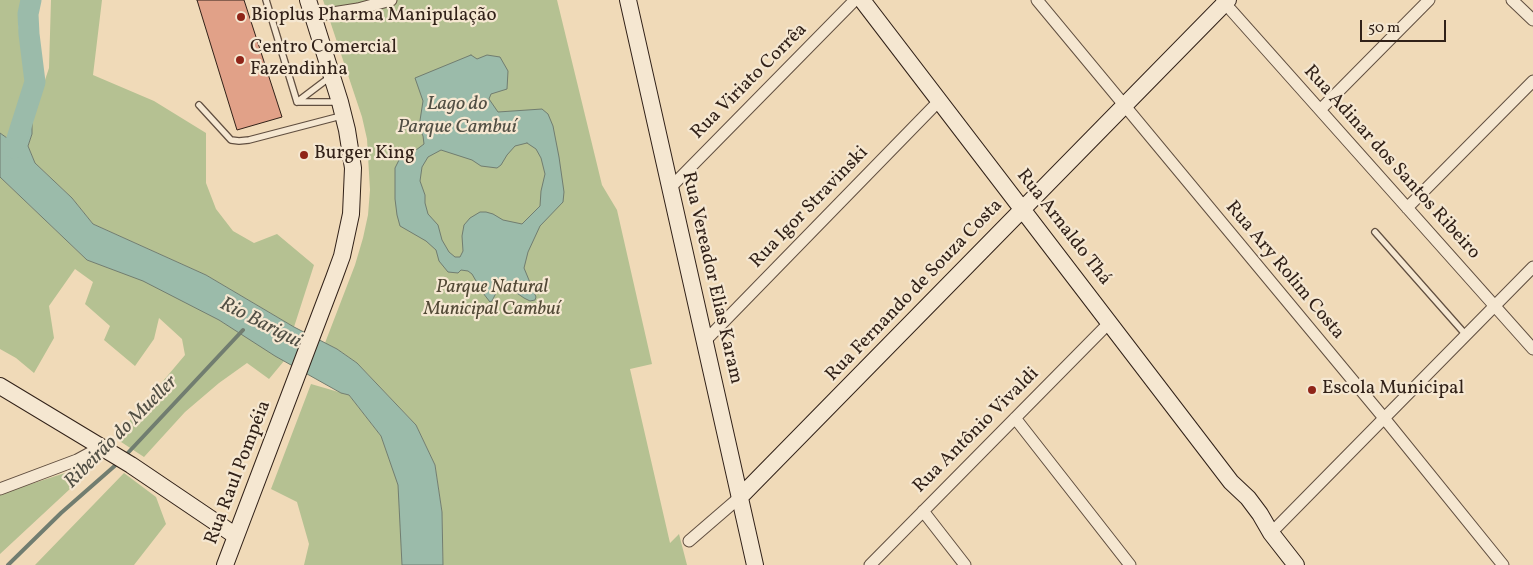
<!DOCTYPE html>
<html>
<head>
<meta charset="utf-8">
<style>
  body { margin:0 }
  #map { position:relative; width:1533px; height:565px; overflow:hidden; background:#f0dab8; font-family:Vollkorn,serif }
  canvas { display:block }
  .scale { position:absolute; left:1360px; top:20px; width:86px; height:22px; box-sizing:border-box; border:2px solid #312118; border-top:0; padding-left:6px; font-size:15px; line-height:18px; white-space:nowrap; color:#312118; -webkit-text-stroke:4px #f5e7d1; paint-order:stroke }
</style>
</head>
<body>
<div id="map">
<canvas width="1533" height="565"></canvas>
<div class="scale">50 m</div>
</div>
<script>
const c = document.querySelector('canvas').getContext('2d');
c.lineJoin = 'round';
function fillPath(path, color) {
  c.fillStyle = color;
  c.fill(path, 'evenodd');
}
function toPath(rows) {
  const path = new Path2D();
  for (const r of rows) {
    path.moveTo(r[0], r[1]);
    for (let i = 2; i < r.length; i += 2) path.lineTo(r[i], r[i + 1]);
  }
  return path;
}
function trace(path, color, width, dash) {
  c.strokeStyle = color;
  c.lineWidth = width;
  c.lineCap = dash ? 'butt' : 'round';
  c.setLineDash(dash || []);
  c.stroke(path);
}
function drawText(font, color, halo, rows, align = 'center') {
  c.font = font + ' Vollkorn,serif';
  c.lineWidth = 4.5;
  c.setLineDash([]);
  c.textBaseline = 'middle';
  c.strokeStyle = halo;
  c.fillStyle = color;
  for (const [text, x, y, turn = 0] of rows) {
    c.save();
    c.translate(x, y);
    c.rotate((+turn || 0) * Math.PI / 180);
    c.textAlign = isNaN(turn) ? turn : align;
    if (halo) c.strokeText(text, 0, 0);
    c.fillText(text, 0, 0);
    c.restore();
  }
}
const green = toPath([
  [0,0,21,0,18,24,25,65,26,90,18,123,7,138,0,133],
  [51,0,102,0,93,75,154,101,206,133,206,183,216,209,233,231,254,243,277,234,314,265,294,327,206,275,93,224,72,198,35,163,28,146,32,134,32,119,49,68],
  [323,0,557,0,602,185,617,210,652,364,630,369,670,543,679,534,687,565,443,565,442,512,435,465,416,425,357,363,337,349,325,343,355,265,363,238,368,215,370,190,367,139,362,117],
  [0,177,87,260,143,280,219,320,284,361,269,379,247,363,219,383,185,412,144,457,115,438,185,355,182,339,159,318,154,339,135,366,104,340,110,326,85,304,93,282,75,269,49,306,54,338,34,373,16,358,0,349],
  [311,384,349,395,381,436,399,485,402,565,304,565,309,544,297,502,271,489],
  [99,462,0,554,0,494],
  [124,473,156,497,166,524,134,565,35,565]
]);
const water = toPath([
  [471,55,477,59,487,55,500,57,508,71,507,89,491,94,489,99,498,112,542,109,548,114,553,126,559,157,564,192,563,202,540,226,528,252,524,268,536,297,535,300,530,301,524,298,508,287,497,291,492,301,490,302,483,293,472,274,468,271,461,270,458,273,448,272,439,261,436,250,426,241,400,226,397,215,395,199,395,168,399,160,407,152,416,150,424,144,423,136,419,127,423,101,415,78,471,55],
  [527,143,536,149,541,158,545,174,541,191,540,206,522,224,503,220,493,214,486,212,480,212,470,218,464,225,462,236,463,251,460,257,455,257,449,252,442,240,438,225,428,214,425,203,425,195,420,181,422,167,428,157,441,150,472,160,481,166,497,168,501,165,507,155,515,146,527,143],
  [32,119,32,134,28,146,35,163,72,198,93,224,206,275,294,327,337,349,357,363,416,425,435,465,442,512,443,565,402,565,398,485,381,436,349,395,341,393,275,356,219,320,143,281,87,260,0,177,0,133,7,138,18,123,32,119]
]);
const stream = toPath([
  [125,456,243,330],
  [8,565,61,513,118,463]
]);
const river = toPath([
  [14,148,35,82,29,34,28,14,31,0]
]);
const building = toPath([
  [197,0,244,0,282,117,237,130,197,0]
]);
const lane = toPath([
  [266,0,297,102],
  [297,102,330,77],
  [297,102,338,102],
  [199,105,231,140,239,141,249,140,341,116],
  [1375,232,1466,335]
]);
const street = toPath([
  [1037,0,1384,418,1503,565],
  [1222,0,1533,349],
  [1512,0,1533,20],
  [313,16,358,9,391,0],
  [1320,110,1429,0],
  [670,188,855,0],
  [1407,208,1533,81],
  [705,341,939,101],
  [1015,418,1130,565],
  [0,489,77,460,101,447],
  [923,511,965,565],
  [1271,533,1533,267],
  [689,541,740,497],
  [870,565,1110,322]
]);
const secondary = toPath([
  [628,0,755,565],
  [862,0,1231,482,1248,498,1260,514,1271,533,1296,565],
  [0,386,131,465,236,536],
  [740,497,1228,0],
  [225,565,334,278,342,256,351,214,353,168,347,130,340,102,308,0]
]);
const markers = [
  [241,17,5,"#8f2418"],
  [240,60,5,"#8f2418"],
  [304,155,5,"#8f2418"],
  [1312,390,5,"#8f2418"]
];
const poiNames = [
  ["Bioplus Pharma Manipulação",251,17],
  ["Centro Comercial",250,49],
  ["Fazendinha",250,71],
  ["Burger King",314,155],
  ["Escola Municipal",1322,390]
];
const streetNames = [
  ["Rua Viriato Corrêa",750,82,-45],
  ["Rua Adinar dos Santos Ribeiro",1391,163,48],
  ["Rua Igor Stravinski",810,208,-46],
  ["Rua Arnaldo Thá",1063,228,52],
  ["Rua Ary Rolim Costa",1284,271,50],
  ["Rua Vereador Elias Karam",711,278,77],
  ["Rua Fernando de Souza Costa",915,291,-46],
  ["Rua Antônio Vivaldi",977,431,-45],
  ["Rua Raul Pompéia",239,473,-69]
];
const parkNames = [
  ["Parque Natural",492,289],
  ["Municipal Cambuí",492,311]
];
const waterNames = [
  ["Lago do",457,105],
  ["Parque Cambuí",457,128],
  ["Rio Barigui",260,324,27],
  ["Ribeirão do Mueller",122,433,-45]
];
fillPath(green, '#b5c192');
fillPath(water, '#9bbbaa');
trace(water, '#717d70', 1);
trace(stream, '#717d70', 4);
trace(river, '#9bbbaa', 21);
fillPath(building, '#e1a188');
trace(building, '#312118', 1);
trace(lane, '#614f40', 8);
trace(street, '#614f40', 13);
trace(secondary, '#312118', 18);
trace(lane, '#f5e7d1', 5.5);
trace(street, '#f5e7d1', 11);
trace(secondary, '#f5e7d1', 16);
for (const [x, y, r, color] of markers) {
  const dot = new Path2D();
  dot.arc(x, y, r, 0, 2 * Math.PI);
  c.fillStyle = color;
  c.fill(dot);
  trace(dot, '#f5e7d1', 2);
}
drawText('19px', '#312118', '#f5e7d1', poiNames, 'left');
drawText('19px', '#312118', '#f5e7d1', streetNames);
drawText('italic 19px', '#524936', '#f5e7d1', parkNames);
drawText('italic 20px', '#514f44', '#f5e7d1', waterNames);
</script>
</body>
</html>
